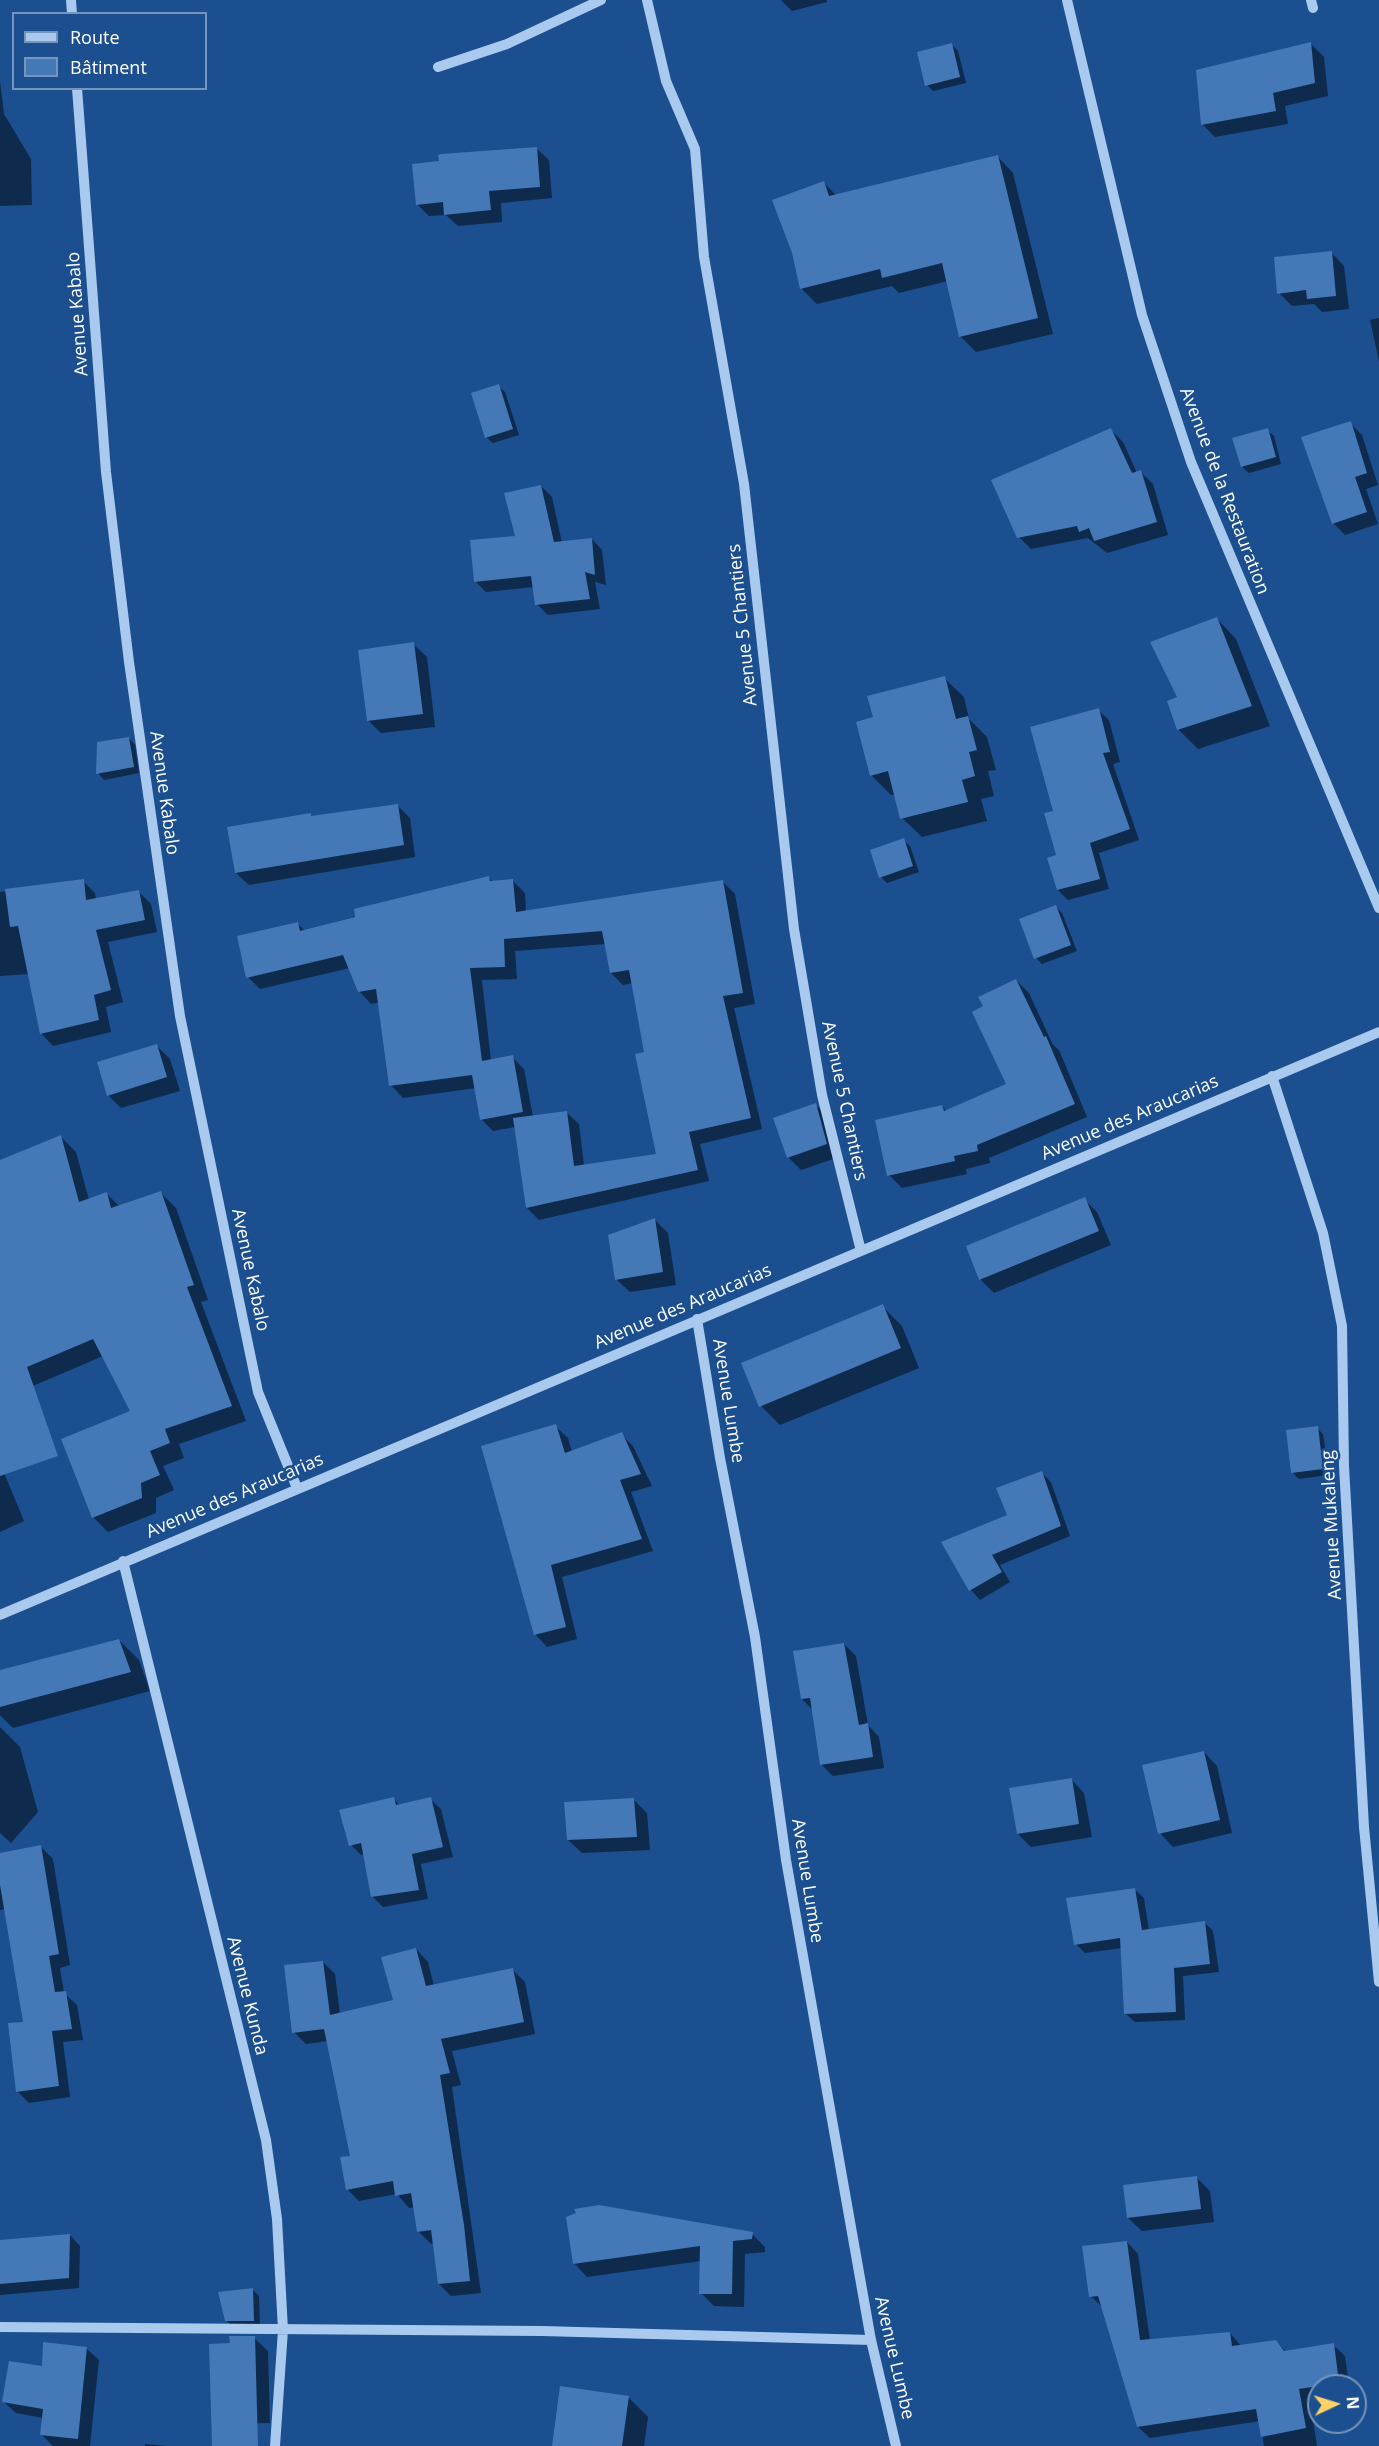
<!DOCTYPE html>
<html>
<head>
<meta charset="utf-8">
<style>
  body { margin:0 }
  #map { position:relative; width:1379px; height:2446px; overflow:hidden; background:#1b4f8f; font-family:"Open Sans",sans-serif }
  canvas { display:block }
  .legend { position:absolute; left:12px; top:12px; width:195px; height:78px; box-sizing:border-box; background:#1b4f8f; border:2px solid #7695bc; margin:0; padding:8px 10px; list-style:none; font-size:18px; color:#fff }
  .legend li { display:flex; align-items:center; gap:12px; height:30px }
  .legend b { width:30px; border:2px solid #7695bc }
  .north { position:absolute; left:1307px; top:2374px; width:60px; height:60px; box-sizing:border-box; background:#1b4f8f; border:2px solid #7695bc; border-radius:50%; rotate:86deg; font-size:16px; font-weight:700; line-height:24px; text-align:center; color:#fff }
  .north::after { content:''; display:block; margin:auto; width:21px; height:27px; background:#ffd166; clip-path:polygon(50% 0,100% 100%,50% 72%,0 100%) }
</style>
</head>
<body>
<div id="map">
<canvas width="1379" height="2446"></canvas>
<ul class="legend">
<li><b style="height:8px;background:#a9c9ee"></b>Route</li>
<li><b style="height:16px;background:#4478b7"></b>Bâtiment</li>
</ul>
<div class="north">N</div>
</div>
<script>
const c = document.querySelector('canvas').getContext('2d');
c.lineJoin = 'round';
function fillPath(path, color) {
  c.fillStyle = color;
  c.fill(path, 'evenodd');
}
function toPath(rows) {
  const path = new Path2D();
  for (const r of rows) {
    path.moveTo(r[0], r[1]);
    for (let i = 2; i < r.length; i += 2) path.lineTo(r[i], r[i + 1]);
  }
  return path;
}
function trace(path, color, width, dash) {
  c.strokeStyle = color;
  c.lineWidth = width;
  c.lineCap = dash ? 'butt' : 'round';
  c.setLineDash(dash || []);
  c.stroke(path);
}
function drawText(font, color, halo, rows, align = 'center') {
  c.font = font + ' "Open Sans",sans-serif';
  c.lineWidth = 5;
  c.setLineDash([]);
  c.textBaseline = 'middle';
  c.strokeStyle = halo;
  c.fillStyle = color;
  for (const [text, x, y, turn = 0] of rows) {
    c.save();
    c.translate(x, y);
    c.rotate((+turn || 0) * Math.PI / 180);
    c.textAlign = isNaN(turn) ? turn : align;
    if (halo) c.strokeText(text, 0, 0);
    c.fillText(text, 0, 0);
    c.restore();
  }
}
const shadow = toPath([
  [781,0,827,0,827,2,792,11],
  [1311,44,1324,57,1328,96,1285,106,1288,124,1215,137,1202,124],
  [952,45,958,51,966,83,933,91,927,85],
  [0,81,4,114,31,159,32,205,0,206],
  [536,148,549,160,552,198,501,203,502,222,458,226,446,215,429,216,417,204],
  [998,157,1013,173,1053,334,976,352,960,336,948,281,899,293,892,286,817,304,802,289,823,182,837,196],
  [1331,252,1344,266,1349,309,1322,312,1314,304,1292,306,1279,293],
  [1379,318,1379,361,1370,320],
  [498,386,505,392,519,435,493,443,486,437],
  [1350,423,1362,435,1378,485,1366,489,1378,524,1345,535,1333,523],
  [1110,429,1123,442,1137,473,1141,472,1153,484,1168,535,1107,553,1088,538,1031,549,1019,537],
  [1267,430,1274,436,1281,464,1249,473,1242,467],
  [541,486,552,497,562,543,592,539,602,550,606,585,595,582,600,609,548,615,537,604,534,587,486,592,475,581,517,537],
  [1217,619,1236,639,1270,726,1198,749,1178,729,1179,697],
  [413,644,427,657,435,727,381,733,368,720],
  [944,678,964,697,969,719,987,737,996,770,988,771,994,796,981,799,987,821,922,837,902,818,896,794,891,795,871,775,875,718],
  [1098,710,1109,720,1120,762,1113,764,1139,840,1099,853,1109,889,1068,900,1058,890,1058,856],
  [129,738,135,745,139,773,104,780,98,773],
  [398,806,410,818,415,857,249,885,236,873,310,815,312,817],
  [903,840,910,846,919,872,887,883,881,877],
  [489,878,493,882,513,881,525,893,526,912,723,882,735,894,755,1004,734,1008,762,1129,700,1144,709,1181,539,1220,527,1208,515,1127,493,1131,481,1119,476,1088,403,1098,391,1085,380,1002,371,1004,359,991,350,968,260,989,248,977,297,923,305,931],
  [606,944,611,973,623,985,633,983,646,1054,658,1155,584,1166,579,1124,566,1112,533,1117,524,1069,512,1057,491,1061,482,980,517,979,515,951],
  [83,881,95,893,96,900,139,892,151,904,157,932,108,942,123,1002,106,1007,111,1032,53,1046,41,1033,29,974,0,976,0,892],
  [1056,907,1062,913,1077,951,1042,964,1036,958],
  [1016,980,1029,993,1053,1045,1059,1050,1087,1117,989,1158,990,1163,966,1169,967,1174,902,1188,889,1175,942,1106,947,1112,1008,1085,985,1007],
  [157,1046,170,1059,180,1091,121,1108,108,1095],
  [816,1105,829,1118,839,1157,801,1170,788,1157],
  [61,1137,76,1152,89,1200,107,1194,120,1207,161,1193,176,1208,208,1300,201,1302,246,1421,179,1444,184,1458,163,1466,174,1490,156,1498,156,1513,108,1532,93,1517,63,1440,132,1412,103,1356,21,1391,0,1395,0,1162],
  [1084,1199,1097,1212,1111,1245,994,1293,981,1280,968,1247],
  [655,1220,668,1233,676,1285,630,1292,616,1279],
  [882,1306,902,1326,919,1368,780,1425,761,1406],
  [555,1426,568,1438,572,1452,621,1434,633,1446,652,1486,631,1492,653,1551,562,1577,577,1639,547,1647,535,1634],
  [1317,1428,1323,1434,1329,1475,1299,1479,1293,1473],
  [0,1470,5,1475,24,1521,0,1532],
  [1042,1473,1051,1482,1070,1536,1000,1565,1010,1582,980,1600,971,1590,943,1543,1009,1516],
  [119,1640,139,1660,150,1691,13,1728,0,1715,0,1672],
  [844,1644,856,1656,868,1725,879,1737,884,1768,833,1776,821,1764,813,1710,802,1699],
  [0,1727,20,1747,38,1812,11,1843,0,1833],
  [1204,1752,1217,1766,1232,1833,1173,1847,1160,1833],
  [1071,1779,1084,1793,1092,1837,1031,1847,1018,1834],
  [394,1799,400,1806,430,1799,441,1809,453,1857,421,1864,428,1899,383,1907,373,1897,365,1854,361,1855,351,1845],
  [634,1800,647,1813,650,1850,582,1853,568,1840],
  [41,1847,53,1859,70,1965,60,1968,64,1993,77,2005,83,2040,63,2042,70,2097,29,2103,17,2091,24,2023,6,1909,0,1910,0,1854],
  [1135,1890,1144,1898,1149,1931,1204,1922,1213,1931,1219,1972,1183,1976,1185,2020,1135,2022,1126,2014,1122,1948,1085,1953,1076,1944],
  [416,1949,428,1962,434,1986,513,1970,525,1982,535,2034,452,2051,461,2085,452,2087,481,2293,451,2296,439,2284,434,2243,431,2244,419,2232,415,2207,409,2208,397,2194,359,2201,347,2189,352,2157,328,2041,306,2044,294,2032,323,1962,335,1974,340,2014,395,2001],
  [1196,2177,1210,2191,1214,2222,1142,2231,1128,2218],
  [752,2234,765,2247,765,2252,745,2254,744,2307,714,2306,701,2293,701,2261,587,2277,574,2263],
  [70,2235,80,2246,79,2288,0,2295,0,2242],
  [1127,2242,1138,2254,1150,2341,1230,2333,1241,2346,1276,2341,1286,2352,1333,2345,1345,2356,1349,2386,1319,2386,1319,2398,1310,2400,1317,2446,1264,2446,1260,2421,1150,2438,1138,2427,1102,2307,1091,2296],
  [253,2290,259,2296,260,2327,233,2327,226,2320],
  [254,2338,268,2351,270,2423,226,2424,232,2345],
  [87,2349,99,2360,90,2446,53,2446,42,2435,43,2418,16,2413,4,2402,43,2367],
  [628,2397,648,2417,644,2446,554,2446],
  [145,2444,168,2446,145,2446]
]);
const building = toPath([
  [1311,42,1315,83,1273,93,1276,111,1201,125,1196,70],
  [952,43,960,77,925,86,917,52],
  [537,147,540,187,489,191,491,210,444,215,443,202,416,205,412,164,439,161,438,155,441,154],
  [998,155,1038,318,959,337,942,263,882,278,880,269,800,289,792,253,772,200,824,181,829,196],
  [1332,251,1336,296,1307,299,1306,290,1277,294,1274,257],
  [499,384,513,429,485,438,471,393],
  [1351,421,1367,473,1355,477,1367,512,1332,524,1301,437],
  [1111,428,1132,473,1141,470,1157,522,1094,541,1089,528,1079,532,1077,526,1017,538,991,480],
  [1268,428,1276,457,1241,467,1232,438],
  [541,485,554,542,592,538,595,575,585,572,590,599,535,605,531,576,474,582,470,540,515,536,504,493],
  [1217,617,1252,706,1177,730,1167,701,1177,697,1150,642],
  [414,642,423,714,367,721,358,650],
  [945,676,956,719,968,716,977,750,969,752,975,776,962,780,968,802,900,819,888,771,870,776,856,722,873,717,867,696],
  [1099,708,1110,752,1103,753,1130,829,1090,843,1100,879,1057,890,1047,858,1056,855,1044,813,1053,811,1030,727],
  [129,737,134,767,96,774,97,742],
  [398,804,404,845,235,873,227,827,311,813,311,816],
  [904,838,913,866,879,878,870,850],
  [489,876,490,881,513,879,516,912,723,880,743,993,723,996,751,1118,689,1132,698,1170,526,1208,513,1118,567,1111,574,1166,656,1154,635,1054,644,1052,629,970,610,973,602,931,504,939,505,967,470,968,482,1061,513,1055,523,1112,480,1120,472,1075,389,1086,376,989,358,992,343,955,246,978,237,936,298,922,300,931,355,917,354,909],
  [84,879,86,900,139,890,145,920,96,930,111,990,94,995,99,1020,40,1034,18,926,10,927,5,889],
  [1056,905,1071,945,1034,959,1019,919],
  [1016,979,1044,1037,1046,1036,1075,1104,977,1145,978,1151,954,1156,955,1161,887,1176,875,1120,942,1105,944,1111,1006,1084,972,1012,983,1006,978,997],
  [157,1044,167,1077,107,1096,97,1062],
  [816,1103,827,1144,787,1158,773,1118],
  [61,1135,79,1202,107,1192,111,1208,161,1191,194,1285,187,1287,232,1406,165,1429,170,1443,150,1451,160,1475,141,1483,142,1498,92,1518,61,1439,130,1411,93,1339,27,1367,58,1456,0,1476,0,1160],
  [1085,1197,1099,1231,979,1280,966,1246],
  [655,1218,663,1272,615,1280,608,1235],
  [883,1304,901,1348,759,1407,741,1363],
  [556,1424,565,1453,622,1432,641,1474,620,1480,642,1539,551,1565,566,1627,534,1635,481,1446],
  [1318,1426,1323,1469,1291,1473,1286,1430],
  [1042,1471,1061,1526,992,1555,1002,1572,969,1591,941,1542,1007,1515,996,1488],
  [119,1639,131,1672,0,1707,0,1670],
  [844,1643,859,1725,868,1723,873,1757,820,1765,810,1698,801,1699,793,1651],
  [1204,1751,1220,1820,1158,1834,1142,1765],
  [1072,1778,1079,1824,1017,1834,1009,1788],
  [394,1797,396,1805,431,1797,443,1847,412,1854,419,1890,371,1897,361,1843,349,1846,339,1810],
  [634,1798,637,1837,567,1840,564,1802],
  [41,1845,59,1954,49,1956,55,1992,66,1991,72,2029,52,2031,59,2086,16,2092,8,2023,23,2022,0,1885,0,1853],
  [1135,1888,1142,1930,1205,1921,1210,1964,1174,1968,1176,2012,1124,2014,1120,1938,1074,1945,1066,1898],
  [416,1948,426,1986,513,1968,524,2022,441,2039,450,2073,440,2075,464,2225,470,2281,438,2284,431,2230,417,2232,411,2193,395,2196,393,2181,346,2190,340,2157,350,2156,324,2029,292,2033,284,1965,323,1961,330,2015,393,2000,381,1957],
  [1197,2176,1201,2209,1127,2218,1123,2185],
  [599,2205,753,2232,752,2239,733,2241,732,2294,699,2294,700,2246,573,2264,566,2217,576,2213,574,2209],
  [70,2234,69,2278,0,2284,0,2240],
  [1127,2241,1140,2340,1230,2332,1232,2346,1276,2340,1284,2351,1334,2343,1339,2383,1299,2389,1306,2428,1261,2437,1256,2409,1137,2427,1098,2296,1089,2297,1082,2246],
  [253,2288,254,2321,225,2321,218,2292],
  [229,2336,255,2336,258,2446,212,2446,209,2344,230,2343],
  [43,2342,87,2347,78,2439,40,2435,43,2409,2,2402,9,2361,42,2366],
  [560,2386,629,2396,622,2446,552,2446]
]);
const minor = toPath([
  [71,0,72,14],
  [647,0,666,81,695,149,704,257,744,484,794,929,822,1095,861,1251],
  [1067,0,1142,315,1191,462,1379,908],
  [1311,0,1313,8],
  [438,67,507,44,601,0],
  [77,88,106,472,129,662,180,1016,258,1392,297,1488],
  [1272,1076,1323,1233,1342,1326,1344,1466,1364,1827,1379,1982],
  [697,1319,720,1458,755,1637,786,1860,871,2340,896,2446],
  [123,1561,266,2140,277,2219,283,2330,275,2446],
  [0,1615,1379,1032],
  [0,2327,542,2331,871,2340]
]);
const streetNames = [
  ["Avenue Kabalo",78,314,-94],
  ["Avenue de la Restauration",1224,491,69],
  ["Avenue 5 Chantiers",743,625,-96],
  ["Avenue Kabalo",164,793,82],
  ["Avenue 5 Chantiers",844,1101,78],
  ["Avenue des Araucarias",1130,1118,-23],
  ["Avenue Kabalo",250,1270,78],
  ["Avenue des Araucarias",683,1307,-23],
  ["Avenue Lumbe",728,1401,81],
  ["Avenue des Araucarias",235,1496,-23],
  ["Avenue Mukaleng",1332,1525,-93],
  ["Avenue Lumbe",807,1881,81],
  ["Avenue Kunda",247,1996,76],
  ["Avenue Lumbe",894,2358,77]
];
fillPath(shadow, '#0007');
fillPath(building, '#4478b7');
trace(minor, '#a9c9ee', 10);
drawText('18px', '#fff', '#1b4f8f', streetNames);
</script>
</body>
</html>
